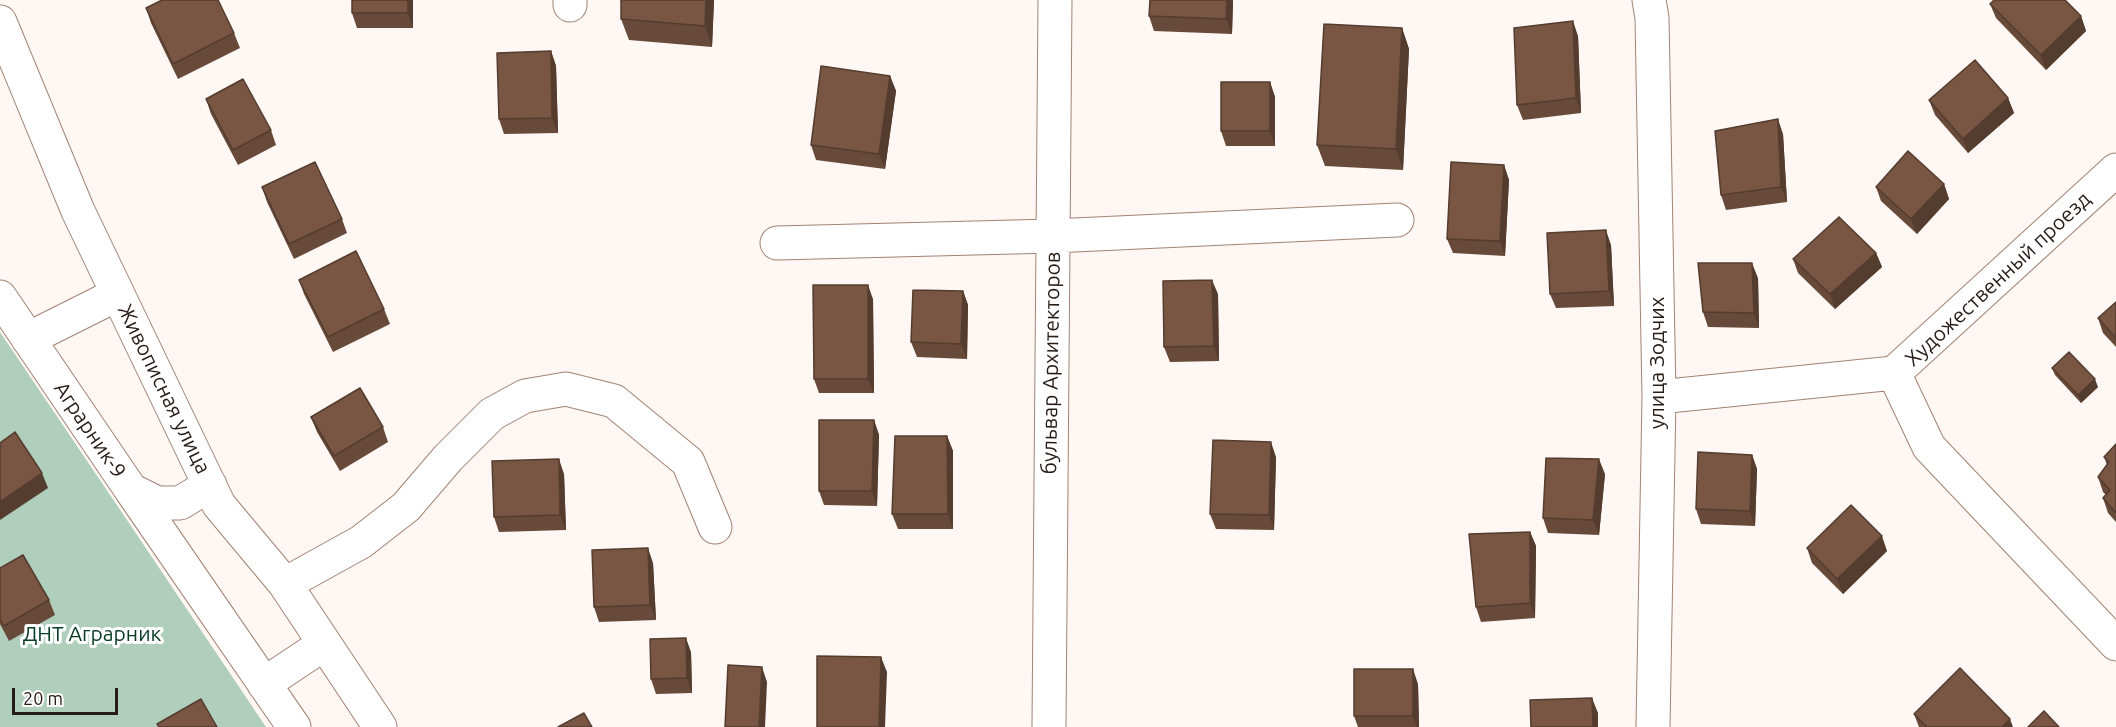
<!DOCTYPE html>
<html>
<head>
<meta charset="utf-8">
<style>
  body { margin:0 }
  #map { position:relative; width:2116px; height:727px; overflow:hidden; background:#fef7f3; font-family:Ubuntu,sans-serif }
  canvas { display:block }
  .scale { position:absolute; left:12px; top:688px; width:106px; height:27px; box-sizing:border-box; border:3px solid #281c16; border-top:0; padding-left:8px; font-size:18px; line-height:21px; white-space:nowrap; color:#281c16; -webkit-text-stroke:4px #fff; paint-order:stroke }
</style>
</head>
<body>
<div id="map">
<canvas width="2116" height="727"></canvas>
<div class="scale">20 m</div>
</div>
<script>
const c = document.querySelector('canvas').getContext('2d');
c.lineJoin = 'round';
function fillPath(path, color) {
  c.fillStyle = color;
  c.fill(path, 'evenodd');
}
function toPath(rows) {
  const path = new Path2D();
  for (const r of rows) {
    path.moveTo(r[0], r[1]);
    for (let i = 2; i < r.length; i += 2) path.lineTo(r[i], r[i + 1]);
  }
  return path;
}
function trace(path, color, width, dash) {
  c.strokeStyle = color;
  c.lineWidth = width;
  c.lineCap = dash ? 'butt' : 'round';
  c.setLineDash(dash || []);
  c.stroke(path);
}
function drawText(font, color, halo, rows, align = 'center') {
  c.font = font + ' Ubuntu,sans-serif';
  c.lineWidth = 6;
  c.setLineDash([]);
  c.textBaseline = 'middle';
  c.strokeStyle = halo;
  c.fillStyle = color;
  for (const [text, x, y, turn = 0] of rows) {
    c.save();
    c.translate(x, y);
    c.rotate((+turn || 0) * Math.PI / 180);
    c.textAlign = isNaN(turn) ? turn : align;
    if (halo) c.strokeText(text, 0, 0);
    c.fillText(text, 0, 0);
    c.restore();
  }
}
const green = toPath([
  [0,332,133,529,266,727,0,727]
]);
const minor = toPath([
  [570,0,570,5],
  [1649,0,1652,18,1659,397,1653,727],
  [0,22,78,211,219,505,285,584,380,727],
  [777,243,1053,236,1397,220],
  [0,297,131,490,157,503,180,503,210,485],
  [28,339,118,294],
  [1894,373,1929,447,2116,644],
  [1659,397,1894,373,2116,170],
  [131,490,294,727],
  [285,584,361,542,406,507,448,458,492,414,525,396,566,389,614,401,688,462,715,527],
  [264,684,324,644],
  [1049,727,1055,0]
]);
const wall = toPath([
  [352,0,413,0,413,28,357,28,352,13],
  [714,0,712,47,629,40,621,19],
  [1150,0,1233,0,1232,34,1154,31,1149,16],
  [1990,4,2081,16,2086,31,2046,70,1996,18],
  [146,8,234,33,240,48,178,79,151,23],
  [1402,28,1409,49,1403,170,1325,166,1317,145],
  [1578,36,1581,113,1523,120,1517,105],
  [551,51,556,66,558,133,504,134,499,119],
  [890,76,896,91,885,169,816,160,811,145],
  [1270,82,1275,97,1275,146,1226,146,1221,131],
  [2008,98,2014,113,1968,153,1935,115,1929,100],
  [206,99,271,130,276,145,238,165,211,114],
  [1783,134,1787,202,1726,210,1721,195],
  [1504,165,1509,180,1505,256,1453,253,1447,239],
  [1944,184,1949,199,1917,234,1881,201,1876,187],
  [262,187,342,219,347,233,294,259,267,202],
  [1611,245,1614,306,1556,308,1550,294],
  [1876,253,1882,267,1835,309,1798,273,1793,259],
  [1758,278,1759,328,1708,327,1703,312],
  [299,280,384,309,390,324,333,352,304,294],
  [963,291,968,305,967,359,917,357,911,342],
  [1218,294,1219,361,1170,362,1164,347],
  [873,299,874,393,819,393,814,379],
  [2116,302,2116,347,2103,333,2098,318],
  [2052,368,2098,387,2081,403,2055,375],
  [311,417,383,427,388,442,340,471,317,432],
  [874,420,879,435,877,506,824,505,819,491],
  [947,436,953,451,953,529,898,529,892,514],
  [2116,444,2116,522,2108,513,2103,498,2106,495,2103,492,2098,477,2107,465,2104,457],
  [1752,455,1757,469,1755,526,1701,524,1696,509],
  [1276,457,1274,530,1216,529,1210,514],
  [564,474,566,530,499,532,494,517],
  [1605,474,1599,535,1548,533,1543,518],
  [1530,532,1536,546,1535,618,1481,622,1476,607],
  [1807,548,1887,551,1843,594,1812,563],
  [653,563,656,620,599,622,594,607],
  [0,568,49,600,55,615,9,641,0,624],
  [691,652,692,693,656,694,651,679],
  [1418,684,1419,727,1358,727,1354,716],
  [1914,714,2013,727,1919,727]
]);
const shadedWall = toPath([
  [408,0,413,0,413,28,408,13],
  [706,0,714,0,712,47,705,26],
  [1227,0,1233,0,1232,34,1226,19],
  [2081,16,2086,31,2046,70,2041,55],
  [1573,21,1578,36,1581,113,1576,98],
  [1402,28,1409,49,1403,170,1396,149],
  [551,51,556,66,558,133,552,118],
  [890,76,896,91,885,169,879,154],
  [1270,82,1275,97,1275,146,1270,131],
  [2008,98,2014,113,1968,153,1963,139],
  [1778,119,1783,134,1787,202,1781,187],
  [1504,165,1509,180,1505,256,1500,241],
  [1944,184,1949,199,1917,234,1911,219],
  [1606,230,1611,245,1614,306,1609,291],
  [1876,253,1882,267,1835,309,1830,294],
  [1752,263,1758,278,1759,328,1754,313],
  [1212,280,1218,294,1219,361,1214,346],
  [868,285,873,299,874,393,868,379],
  [963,291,968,305,967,359,961,344],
  [2095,379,2098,387,2081,403,2078,395],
  [874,420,879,435,877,506,872,491],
  [947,436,953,451,953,529,948,514],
  [1271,442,1276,457,1274,530,1269,515],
  [1752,455,1757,469,1755,526,1750,511],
  [559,459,564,474,566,530,560,515],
  [1599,459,1605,474,1599,535,1593,520],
  [42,473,48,488,0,520,0,502],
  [1530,532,1536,546,1535,618,1530,603],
  [1882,536,1887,551,1843,594,1837,579],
  [648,548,653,563,656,620,650,605],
  [686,638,691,652,692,693,687,678],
  [881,657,887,672,885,727,879,727],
  [762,667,767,682,765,727,759,727],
  [1413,669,1418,684,1419,727,1417,727,1413,716],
  [1592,698,1598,713,1598,727,1593,727],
  [2010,719,2013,727,2002,727]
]);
const building = toPath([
  [162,0,218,0,234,33,173,64,146,8,162,0],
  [352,0,408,0,408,13,352,13,352,0],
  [621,0,706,0,705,26,621,19,621,0],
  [1150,0,1227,0,1226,19,1149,16,1150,0],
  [1994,0,2065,0,2081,16,2041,55,1990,4,1994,0],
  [1573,21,1576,98,1517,105,1514,28,1573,21],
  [1324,24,1402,28,1396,149,1317,145,1324,24],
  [551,51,552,118,499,119,497,53,551,51],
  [1975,60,2008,98,1963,139,1929,100,1975,60],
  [821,66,890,76,879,154,811,145,821,66],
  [243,79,271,130,233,150,206,99,243,79],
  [1221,82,1270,82,1270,131,1221,131,1221,82],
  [1778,119,1781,187,1721,195,1715,131,1778,119],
  [1908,151,1944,184,1911,219,1876,187,1908,151],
  [315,162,342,219,289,244,262,187,315,162],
  [1451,162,1504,165,1500,241,1447,239,1451,162],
  [1839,217,1876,253,1830,294,1793,259,1839,217],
  [1606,230,1609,291,1550,294,1547,233,1606,230],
  [356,251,384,309,328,337,299,280,356,251],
  [1698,263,1752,263,1754,313,1703,312,1698,263],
  [1212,280,1214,346,1164,347,1163,281,1212,280],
  [813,285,868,285,868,379,814,379,813,285],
  [913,290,963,291,961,344,911,342,913,290],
  [2116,302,2116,338,2098,318,2116,302],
  [2069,352,2095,379,2078,395,2052,368,2069,352],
  [360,388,383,427,334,456,311,417,360,388],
  [819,420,874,420,872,491,819,491,819,420],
  [15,432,42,473,0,502,0,443,15,432],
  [895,436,947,436,948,514,892,514,895,436],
  [1213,440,1271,442,1269,515,1210,514,1213,440],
  [2116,444,2116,511,2115,512,2103,498,2110,490,2098,477,2109,462,2104,457,2116,444],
  [1698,452,1752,455,1750,511,1696,509,1698,452],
  [1546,458,1599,459,1593,520,1543,518,1546,458],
  [559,459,560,515,494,517,492,461,559,459],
  [1851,505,1882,536,1837,579,1807,548,1851,505],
  [1530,532,1530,603,1476,607,1469,534,1530,532],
  [648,548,650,605,594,607,592,550,648,548],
  [23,555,49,600,4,626,0,619,0,568,23,555],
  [686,638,687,678,651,679,650,639,686,638],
  [817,656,881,657,879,727,817,727,817,656],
  [728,665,762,667,759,727,725,727,728,665],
  [1960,668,2010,719,2002,727,1927,727,1914,714,1960,668],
  [1354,669,1413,669,1413,716,1354,716,1354,669],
  [1592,698,1593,727,1531,727,1530,700,1592,698],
  [201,699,217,727,159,727,157,724,201,699],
  [2044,711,2059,727,2028,727,2044,711],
  [584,713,592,727,558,727,584,713]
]);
const streetNames = [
  ["Художественный проезд",1998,279,-43],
  ["бульвар Архитекторов",1051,363,-89],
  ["улица Зодчих",1657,363,-90],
  ["Живописная улица",164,389,64],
  ["Аграрник-9",90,430,56]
];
const parkNames = [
  ["ДНТ Аграрник",92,634]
];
fillPath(green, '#b0cebc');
trace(minor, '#a28373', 35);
trace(minor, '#fff', 33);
fillPath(wall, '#674a3a');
fillPath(shadedWall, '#543c2f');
fillPath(building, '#785643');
trace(building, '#543c2f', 1.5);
drawText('21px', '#281c16', '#fff', streetNames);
drawText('21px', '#083b23', '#fff', parkNames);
</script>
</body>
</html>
